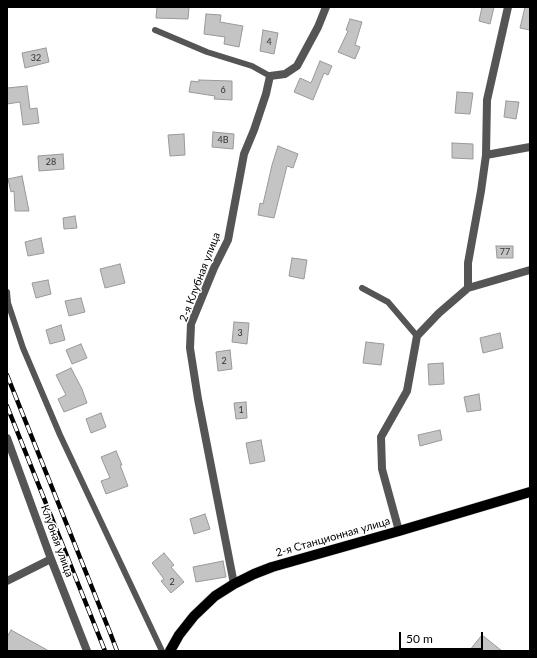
<!DOCTYPE html>
<html>
<head>
<meta charset="utf-8">
<style>
  body { margin:0 }
  #map { position:relative; width:537px; height:658px; overflow:hidden; background:#fff; font-family:Lato,sans-serif }
  canvas { display:block }
  .frame { position:absolute; inset:0; border:8px solid #000; pointer-events:none }
  .scale { position:absolute; left:399px; top:632px; width:84px; height:18px; box-sizing:border-box; border:2px solid #000; border-top:0; padding-left:5px; font-size:12px; line-height:14px; white-space:nowrap; color:#000; -webkit-text-stroke:3px #fff; paint-order:stroke }
</style>
</head>
<body>
<div id="map">
<canvas width="537" height="658"></canvas>
<div class="frame"></div>
<div class="scale">50 m</div>
</div>
<script>
const c = document.querySelector('canvas').getContext('2d');
c.lineJoin = 'round';
function fillPath(path, color) {
  c.fillStyle = color;
  c.fill(path, 'evenodd');
}
function toPath(rows) {
  const path = new Path2D();
  for (const r of rows) {
    path.moveTo(r[0], r[1]);
    for (let i = 2; i < r.length; i += 2) path.lineTo(r[i], r[i + 1]);
  }
  return path;
}
function trace(path, color, width, dash) {
  c.strokeStyle = color;
  c.lineWidth = width;
  c.lineCap = dash ? 'butt' : 'round';
  c.setLineDash(dash || []);
  c.stroke(path);
}
function drawText(font, color, halo, rows, align = 'center') {
  c.font = font + ' Lato,sans-serif';
  c.lineWidth = 3;
  c.setLineDash([]);
  c.textBaseline = 'middle';
  c.strokeStyle = halo;
  c.fillStyle = color;
  for (const [text, x, y, turn = 0] of rows) {
    c.save();
    c.translate(x, y);
    c.rotate((+turn || 0) * Math.PI / 180);
    c.textAlign = isNaN(turn) ? turn : align;
    if (halo) c.strokeText(text, 0, 0);
    c.fillText(text, 0, 0);
    c.restore();
  }
}
const building = toPath([
  [157,7,189,7,188,19,156,18,157,7],
  [482,7,494,7,490,24,479,21,482,7],
  [525,7,530,7,530,30,520,28,525,7],
  [206,14,221,15,220,22,243,26,239,47,224,44,225,37,204,34,206,14],
  [350,19,362,22,355,45,360,47,355,59,338,52,348,31,346,30,350,19],
  [263,30,278,33,274,54,260,51,263,30],
  [46,48,49,62,25,68,22,53,46,48],
  [320,61,332,66,328,75,324,73,313,100,294,92,300,78,311,83,320,61],
  [199,80,232,81,232,100,214,99,215,96,189,92,191,81,199,82,199,80],
  [27,86,30,109,37,108,39,123,23,125,20,102,7,104,7,88,27,86],
  [457,92,473,93,470,114,455,113,457,92],
  [506,101,519,102,516,119,504,117,506,101],
  [213,132,234,134,233,149,212,147,213,132],
  [184,134,185,155,170,156,168,135,184,134],
  [452,143,473,144,473,159,452,158,452,143],
  [278,146,298,154,293,168,287,166,274,218,258,215,260,203,263,204,272,165,278,146],
  [63,154,64,169,39,171,38,156,63,154],
  [22,176,29,211,15,211,14,191,11,192,8,179,22,176],
  [75,216,77,228,64,229,63,218,75,216],
  [41,238,44,253,28,256,25,242,41,238],
  [496,246,513,246,513,258,497,258,496,246],
  [292,258,307,260,304,279,289,276,292,258],
  [120,264,125,283,105,288,100,269,120,264],
  [48,280,51,294,36,298,32,283,48,280],
  [81,298,85,312,69,316,65,301,81,298],
  [234,322,249,323,247,344,232,342,234,322],
  [61,325,65,340,50,344,46,330,61,325],
  [500,333,503,348,483,353,480,338,500,333],
  [366,342,384,344,381,365,363,363,366,342],
  [81,344,87,358,72,364,66,350,81,344],
  [230,350,232,369,218,371,216,352,230,350],
  [443,363,444,384,429,385,428,364,443,363],
  [71,368,82,389,87,403,64,412,58,399,66,395,56,375,71,368],
  [479,394,481,410,467,412,464,397,479,394],
  [246,402,247,418,236,419,234,403,246,402],
  [101,413,106,427,91,433,86,419,101,413],
  [440,430,442,440,420,446,418,435,440,430],
  [261,440,265,461,250,464,246,443,261,440],
  [116,451,122,465,120,465,128,486,106,494,101,481,110,478,101,457,116,451],
  [205,514,210,529,194,534,190,519,205,514],
  [164,553,174,565,171,567,184,582,171,593,161,581,164,579,152,563,164,553],
  [223,561,226,577,196,582,193,567,223,561],
  [11,630,49,651,7,651,7,637,11,630],
  [482,635,502,651,469,651,482,635]
]);
const service = toPath([
  [155,30,207,52,252,66,270,76],
  [362,288,388,302,417,336],
  [7,292,8,303,23,348,60,435,162,651]
]);
const minor = toPath([
  [486,155,530,147],
  [468,288,468,263,481,191,486,155,487,100,508,7],
  [7,438,51,559,87,651],
  [399,531,382,469,381,437,407,391,417,336,439,313,468,288,530,270],
  [7,581,51,559],
  [234,584,198,399,190,348,191,324,214,268,228,240,244,154,254,130,266,94,270,76,285,74,297,66,318,27,326,7]
]);
const primary = toPath([
  [170,651,179,635,194,616,215,596,234,584,254,574,272,567,399,531,530,492]
]);
const rail = toPath([
  [7,375,111,635,117,651],
  [7,406,105,651]
]);
const numberNames = [
  ["4",269,42],
  ["32",36,58],
  ["6",223,90],
  ["4В",223,140],
  ["28",51,162],
  ["77",505,252],
  ["3",240,333],
  ["2",224,361],
  ["1",241,410],
  ["2",172,582]
];
const streetNames = [
  ["2-я Клубная улица",200,277,-69],
  ["2-я Станционная улица",333,537,-16],
  ["Клубная улица",57,541,70]
];
fillPath(building, '#c4c4c4');
trace(building, '#999', 1);
trace(primary, '#dbdbdb', 11);
trace(service, '#555', 6);
trace(minor, '#555', 8);
trace(primary, '#000', 10);
trace(rail, '#000', 4.5);
trace(rail, '#fff', 3, [9]);
drawText('9px', '#313131', null, numberNames);
drawText('11px', '#000', '#fff', streetNames);
</script>
</body>
</html>
